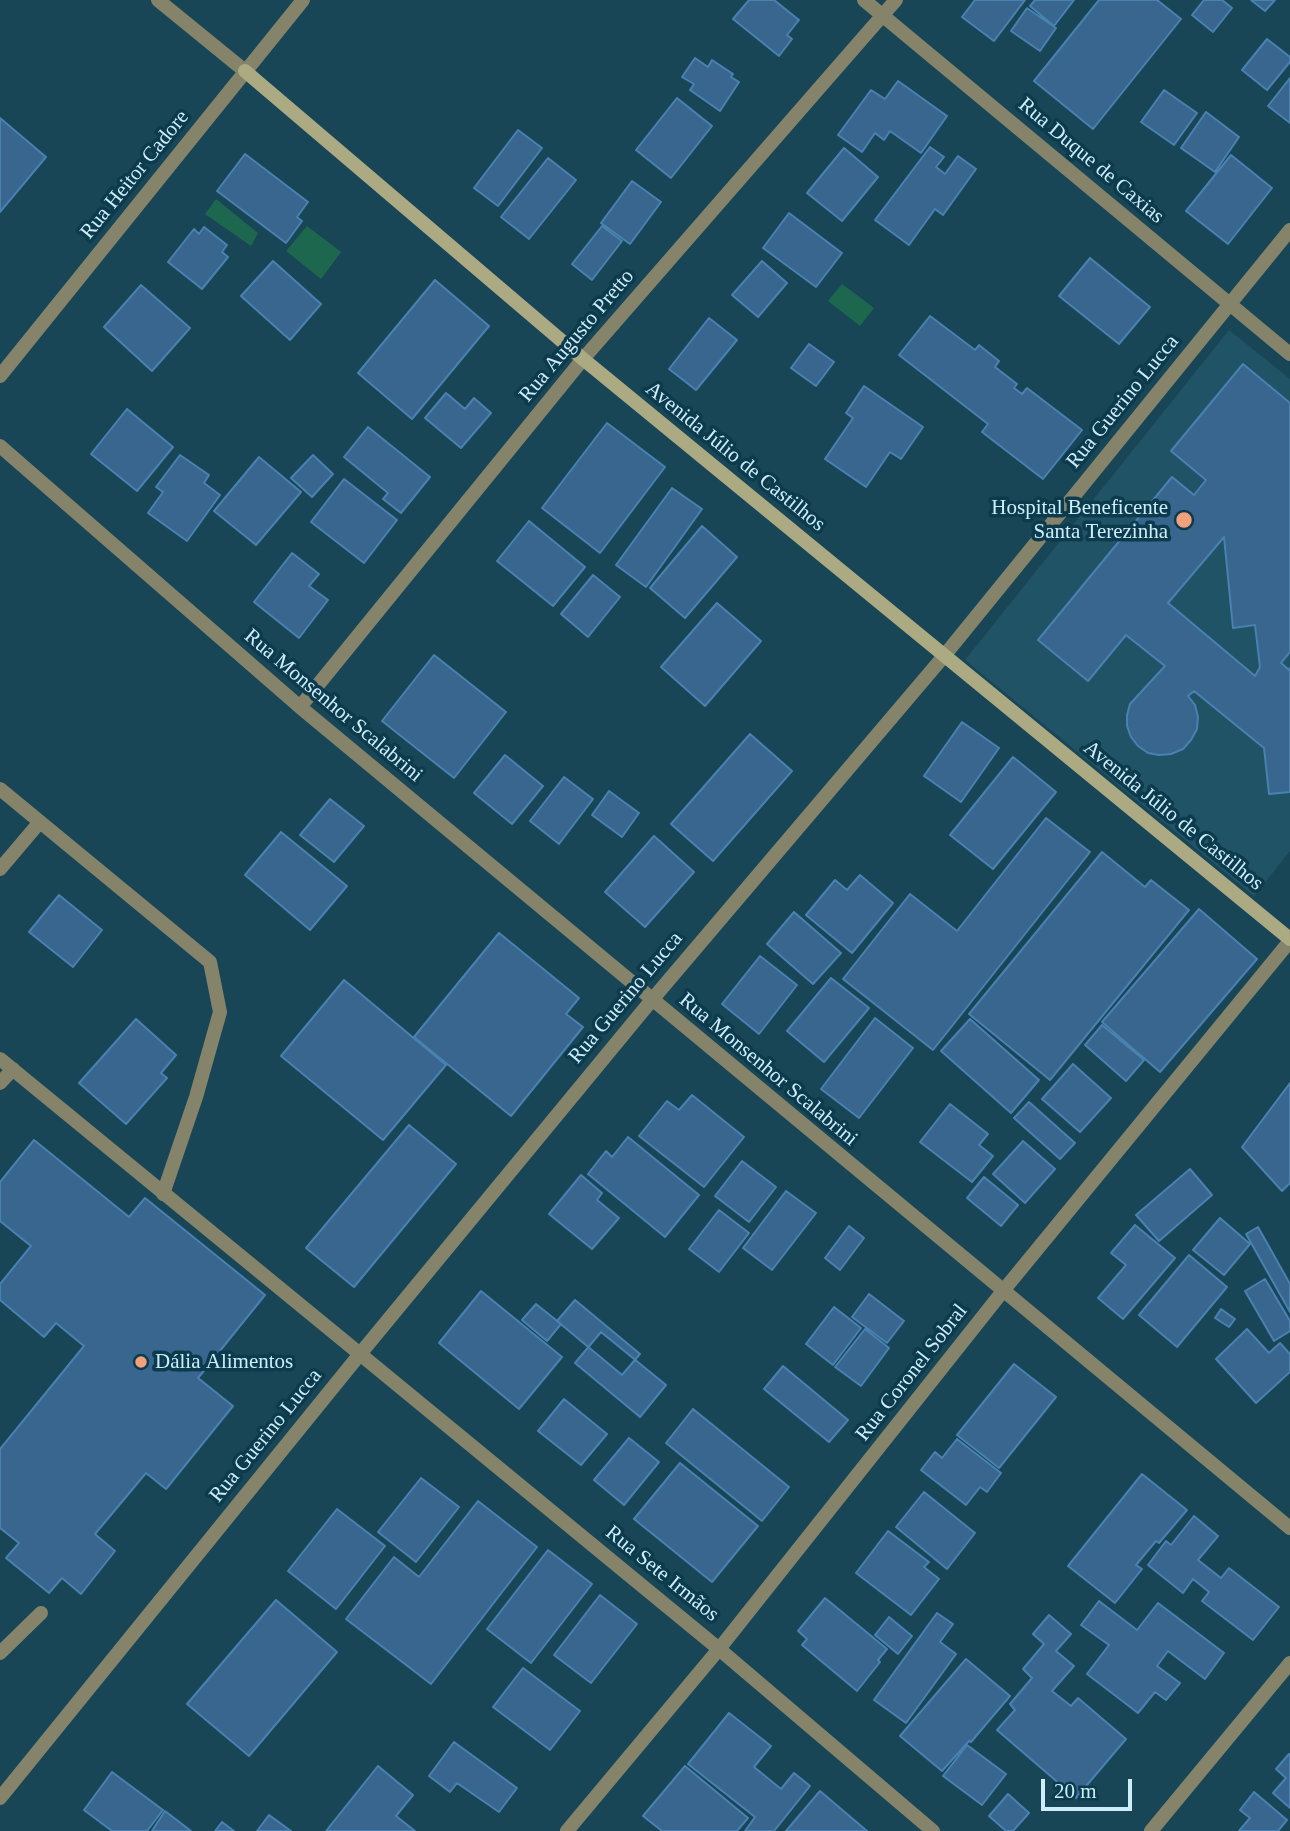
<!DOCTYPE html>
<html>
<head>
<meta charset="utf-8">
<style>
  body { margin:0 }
  #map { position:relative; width:1290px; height:1831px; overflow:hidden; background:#184657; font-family:Georgia,serif }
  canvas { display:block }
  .scale { position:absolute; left:1041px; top:1779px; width:91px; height:32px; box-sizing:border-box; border:4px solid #ceedfb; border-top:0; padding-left:9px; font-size:21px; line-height:24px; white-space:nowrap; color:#ceedfb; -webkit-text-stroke:5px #0b3b4c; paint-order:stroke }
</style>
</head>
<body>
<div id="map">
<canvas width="1290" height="1831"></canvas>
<div class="scale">20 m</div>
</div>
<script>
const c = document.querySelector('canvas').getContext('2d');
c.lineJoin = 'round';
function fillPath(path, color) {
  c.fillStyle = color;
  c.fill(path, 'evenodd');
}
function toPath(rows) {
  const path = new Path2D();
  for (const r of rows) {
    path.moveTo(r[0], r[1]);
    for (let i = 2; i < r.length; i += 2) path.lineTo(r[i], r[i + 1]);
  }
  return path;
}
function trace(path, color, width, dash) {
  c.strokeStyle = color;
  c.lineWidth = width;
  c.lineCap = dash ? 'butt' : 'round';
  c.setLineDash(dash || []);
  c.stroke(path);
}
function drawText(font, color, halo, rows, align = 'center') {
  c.font = font + ' Georgia,serif';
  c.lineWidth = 7;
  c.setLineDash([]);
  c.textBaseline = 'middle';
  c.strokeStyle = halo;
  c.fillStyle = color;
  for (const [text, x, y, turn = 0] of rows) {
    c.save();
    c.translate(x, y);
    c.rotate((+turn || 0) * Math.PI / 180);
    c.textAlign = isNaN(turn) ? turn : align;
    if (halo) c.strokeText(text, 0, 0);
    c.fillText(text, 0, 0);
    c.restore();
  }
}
const built = toPath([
  [1229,330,1290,379,1290,851,1254,896,965,660]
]);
const water = toPath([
  [216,199,258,233,251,246,205,214],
  [307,226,341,252,321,279,286,251],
  [842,284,874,308,860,326,828,301]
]);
const building = toPath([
  [749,0,774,0,799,20,787,35,792,39,779,56,733,19,749,0],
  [975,0,1025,0,994,41,962,17,975,0],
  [1035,0,1074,0,1054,26,1030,6,1035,0],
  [1099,0,1157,0,1181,19,1093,129,1034,81,1099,0],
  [1204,0,1222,0,1232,8,1213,32,1192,15,1204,0],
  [1251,0,1275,0,1265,11,1251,0],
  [1027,8,1056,28,1040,51,1011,31,1027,8],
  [1267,39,1290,57,1290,62,1267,90,1242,70,1267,39],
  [695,58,708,67,712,60,733,74,731,77,739,82,720,111,690,90,694,84,682,77,695,58],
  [1290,78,1290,123,1268,106,1290,78],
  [898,81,947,116,921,153,890,131,884,140,875,133,862,152,838,135,871,90,885,99,898,81],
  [1164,90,1197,113,1174,145,1141,122,1164,90],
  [677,98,712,126,671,178,636,150,677,98],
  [1206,112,1239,137,1215,172,1181,148,1206,112],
  [0,118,46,157,0,212,0,118],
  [518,130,542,148,498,206,474,188,518,130],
  [930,147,944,157,936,167,945,174,958,156,976,169,943,215,935,209,909,245,875,220,930,147],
  [844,148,878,177,842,221,807,193,844,148],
  [245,154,308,202,297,217,302,221,286,243,217,191,245,154],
  [1231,155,1272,188,1228,244,1186,211,1231,155],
  [548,158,576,180,529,239,501,217,548,158],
  [632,181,661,202,630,244,601,223,632,181],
  [789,213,842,253,816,287,763,248,789,213],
  [602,226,622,241,592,280,572,264,602,226],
  [204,227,227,245,222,252,228,257,202,289,168,262,194,229,199,234,204,227],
  [1090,258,1150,307,1119,344,1059,296,1090,258],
  [273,261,321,304,290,340,241,296,273,261],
  [762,261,787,283,758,317,732,295,762,261],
  [435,280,489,326,412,419,358,373,435,280],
  [141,285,190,328,152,371,104,327,141,285],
  [930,316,975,350,979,345,999,361,995,367,1017,384,1014,388,1022,394,1027,388,1082,430,1043,479,982,432,988,424,899,355,930,316],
  [709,318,737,340,696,390,669,369,709,318],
  [809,344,834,362,816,386,791,368,809,344],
  [1243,364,1290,403,1290,652,1281,663,1289,670,1290,668,1290,792,1269,794,1264,748,1194,691,1188,696,1195,705,1198,717,1197,729,1191,740,1183,749,1171,754,1159,755,1148,753,1138,746,1131,737,1127,726,1127,715,1130,704,1165,666,1126,635,1088,681,1038,640,1172,477,1194,495,1206,480,1171,451,1243,364],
  [1224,537,1233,628,1255,625,1260,667,1255,676,1168,603,1224,537],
  [864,386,923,427,901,459,890,452,866,487,825,459,853,418,846,413,864,386],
  [446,393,465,409,474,398,491,413,461,448,425,418,446,393],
  [127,409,173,447,137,491,91,454,127,409],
  [607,423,665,467,600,553,542,508,607,423],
  [368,427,430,477,401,513,383,499,388,493,344,457,368,427],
  [180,455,209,475,204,483,220,495,187,541,148,513,163,492,156,487,180,455],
  [313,455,333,474,312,497,291,478,313,455],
  [259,457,301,492,256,545,214,511,259,457],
  [344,479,397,520,364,563,311,522,344,479],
  [672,488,702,509,646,587,616,565,672,488],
  [529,521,585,567,553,606,497,561,529,521],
  [702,526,737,557,685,618,650,588,702,526],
  [292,553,319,574,309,586,328,600,299,638,254,602,292,553],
  [593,575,620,597,588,637,561,614,593,575],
  [717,603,761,641,705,706,661,667,717,603],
  [434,655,506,712,454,778,382,721,434,655],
  [962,722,999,748,961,802,924,776,962,722],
  [750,734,792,771,713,861,671,824,750,734],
  [505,755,543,786,512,824,474,793,505,755],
  [1013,757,1056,792,993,869,950,835,1013,757],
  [564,777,593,799,559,844,530,821,564,777],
  [609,791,639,813,622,837,592,815,609,791],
  [330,799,364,826,334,862,300,835,330,799],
  [1046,818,1090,852,933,1050,843,979,910,894,957,931,1046,818],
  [281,832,347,886,310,930,245,875,281,832],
  [654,836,694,872,645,927,605,892,654,836],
  [1102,852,1145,887,1151,880,1189,910,1050,1080,969,1014,1102,852],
  [860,875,893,903,852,953,806,915,835,880,847,890,860,875],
  [59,895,102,930,73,967,29,932,59,895],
  [1199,909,1257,959,1160,1072,1102,1022,1199,909],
  [794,912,841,953,813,984,767,944,794,912],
  [499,933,579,998,566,1014,583,1027,511,1116,414,1037,499,933],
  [760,956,797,985,759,1034,722,1004,760,956],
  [831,978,869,1008,824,1062,787,1031,831,978],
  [344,980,446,1065,383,1140,281,1056,344,980],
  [875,1018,913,1048,859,1118,821,1089,875,1018],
  [136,1019,176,1055,161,1073,167,1078,126,1124,79,1083,136,1019],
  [970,1019,1039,1080,1011,1113,941,1051,970,1019],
  [1102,1025,1144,1060,1126,1081,1085,1045,1102,1025],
  [1073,1064,1111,1098,1080,1132,1042,1099,1073,1064],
  [1290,1083,1290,1183,1282,1191,1242,1147,1290,1083],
  [692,1095,744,1137,704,1187,639,1136,667,1101,679,1110,692,1095],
  [1029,1102,1075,1143,1060,1159,1014,1118,1029,1102],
  [950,1104,988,1134,979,1145,993,1156,972,1182,920,1142,950,1104],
  [409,1125,456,1164,354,1287,306,1248,409,1125],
  [628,1137,699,1195,665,1237,588,1174,606,1151,612,1157,628,1137],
  [34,1140,129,1217,145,1198,265,1295,198,1378,233,1406,166,1489,146,1473,95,1534,115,1551,81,1594,62,1578,49,1593,6,1558,19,1543,0,1528,0,1449,84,1346,56,1323,44,1337,0,1300,0,1284,31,1246,0,1221,0,1182,34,1140],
  [1023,1141,1055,1169,1025,1203,993,1174,1023,1141],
  [742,1161,776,1187,749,1222,715,1196,742,1161],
  [1190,1169,1212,1195,1159,1241,1136,1215,1190,1169],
  [581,1175,602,1193,597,1200,619,1218,592,1249,549,1214,581,1175],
  [984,1177,1018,1205,1001,1226,967,1198,984,1177],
  [786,1191,816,1213,772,1270,743,1248,786,1191],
  [719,1210,749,1233,719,1272,689,1249,719,1210],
  [1220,1218,1250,1244,1224,1275,1193,1250,1220,1218],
  [1135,1225,1175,1258,1123,1319,1098,1298,1126,1265,1111,1253,1135,1225],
  [849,1226,864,1238,840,1270,825,1258,849,1226],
  [1258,1227,1290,1284,1290,1312,1246,1234,1258,1227],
  [1189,1255,1227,1287,1177,1347,1139,1315,1189,1255],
  [1265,1279,1290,1321,1290,1331,1274,1341,1245,1291,1265,1279],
  [481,1291,562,1357,519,1409,439,1343,481,1291],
  [869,1294,904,1321,887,1343,852,1317,869,1294],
  [575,1300,640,1354,622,1375,557,1321,575,1300],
  [536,1304,561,1324,547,1341,522,1320,536,1304],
  [834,1307,861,1328,833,1365,806,1344,834,1307],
  [1221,1309,1235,1319,1229,1327,1215,1318,1221,1309],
  [865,1329,889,1348,861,1386,835,1367,865,1329],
  [1247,1329,1269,1353,1280,1343,1290,1354,1290,1372,1256,1403,1216,1359,1247,1329],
  [601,1332,666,1385,640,1417,575,1363,601,1332],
  [1014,1364,1056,1397,999,1468,957,1435,1014,1364],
  [783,1366,848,1420,829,1442,764,1389,783,1366],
  [564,1399,607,1434,581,1465,538,1431,564,1399],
  [693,1409,789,1487,762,1521,666,1443,693,1409],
  [629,1438,659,1462,624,1505,594,1480,629,1438],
  [957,1439,1001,1473,987,1492,980,1487,966,1505,921,1470,935,1452,942,1458,957,1439],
  [680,1463,758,1526,712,1582,634,1519,680,1463],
  [1142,1474,1187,1510,1159,1543,1156,1541,1136,1565,1142,1569,1115,1603,1068,1566,1142,1474],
  [421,1478,459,1507,416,1562,378,1532,421,1478],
  [924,1492,975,1533,947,1569,896,1527,924,1492],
  [478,1501,537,1547,431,1684,346,1619,394,1557,419,1577,478,1501],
  [337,1509,385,1546,336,1609,288,1571,337,1509],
  [1194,1516,1218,1536,1198,1560,1221,1578,1229,1568,1279,1607,1253,1640,1202,1601,1209,1592,1193,1579,1183,1593,1148,1565,1166,1541,1171,1545,1194,1516],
  [888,1531,929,1562,924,1567,939,1579,911,1615,856,1573,888,1531],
  [548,1550,592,1584,531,1663,487,1629,548,1550],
  [600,1595,637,1624,591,1683,554,1655,600,1595],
  [825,1598,887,1649,878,1660,880,1662,857,1691,802,1645,807,1639,798,1631,825,1598],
  [276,1600,337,1652,249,1756,187,1704,276,1600],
  [1099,1601,1137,1630,1158,1603,1224,1653,1205,1679,1168,1651,1157,1666,1180,1683,1166,1700,1155,1692,1138,1713,1087,1674,1109,1645,1081,1625,1099,1601],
  [937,1613,953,1624,940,1642,956,1654,906,1723,874,1700,937,1613],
  [1049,1615,1071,1634,1056,1651,1074,1666,1052,1691,1071,1706,1078,1698,1126,1739,1076,1798,997,1730,1015,1710,1010,1704,1032,1678,1023,1669,1044,1644,1033,1634,1049,1615],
  [889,1617,912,1636,898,1654,875,1635,889,1617],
  [966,1659,1010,1696,971,1742,969,1741,942,1771,900,1736,966,1659],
  [523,1668,580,1711,550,1750,493,1707,523,1668],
  [729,1713,771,1746,754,1767,781,1789,794,1773,810,1786,774,1831,745,1831,755,1817,688,1764,729,1713],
  [454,1742,517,1788,499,1812,457,1783,450,1792,429,1776,454,1742],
  [967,1745,1006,1774,982,1805,943,1776,967,1745],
  [1289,1754,1290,1756,1290,1808,1273,1793,1286,1778,1276,1769,1289,1754],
  [378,1766,413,1795,396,1816,415,1831,326,1831,378,1766],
  [685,1766,748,1818,737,1831,662,1831,643,1816,685,1766],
  [112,1772,163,1810,147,1831,112,1831,84,1810,112,1772],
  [820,1791,867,1831,786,1831,820,1791],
  [1254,1792,1287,1820,1278,1831,1239,1831,1250,1818,1240,1810,1254,1792],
  [1008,1794,1029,1813,1013,1831,1006,1831,989,1816,1008,1794],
  [165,1811,191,1831,152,1831,165,1811],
  [269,1815,291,1831,257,1831,269,1815],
  [222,1822,234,1831,215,1831,222,1822]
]);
const lane = toPath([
  [0,789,210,962,220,1012,196,1097,163,1194],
  [0,869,39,823],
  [0,1059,360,1354],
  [0,1083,13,1069],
  [0,1653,41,1613]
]);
const street = toPath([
  [158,0,245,71],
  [864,0,1290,354],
  [0,376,303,0],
  [0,446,300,707,1290,1528],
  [300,707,583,359,896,0],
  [360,1354,719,1649,933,1831],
  [0,1798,360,1354,651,1001,944,656,1290,230],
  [567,1831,719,1649,1003,1291,1290,941],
  [1151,1831,1290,1663]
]);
const secondary = toPath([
  [245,71,583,359,1290,939]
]);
const markers = [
  [1184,520,9,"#f1a27b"],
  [141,1362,7,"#f1a27b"]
];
const streetNames = [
  ["Rua Duque de Caxias",1091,161,40],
  ["Rua Heitor Cadore",135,175,-51],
  ["Rua Augusto Pretto",577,336,-50],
  ["Rua Guerino Lucca",1123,402,-51],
  ["Avenida Júlio de Castilhos",735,457,39],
  ["Rua Monsenhor Scalabrini",333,706,40],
  ["Avenida Júlio de Castilhos",1173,816,39],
  ["Rua Guerino Lucca",626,998,-50],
  ["Rua Monsenhor Scalabrini",768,1070,40],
  ["Rua Coronel Sobral",912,1373,-52],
  ["Rua Guerino Lucca",266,1436,-51],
  ["Rua Sete Irmãos",662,1574,39]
];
const poiNames = [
  ["Hospital Beneficente",1168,508],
  ["Santa Terezinha",1168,532],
  ["Dália Alimentos",155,1362,"left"]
];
fillPath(built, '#215367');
fillPath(water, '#1e674f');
fillPath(building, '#38668e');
trace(building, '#4981b1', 2);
trace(lane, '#85846b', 14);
trace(street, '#85846b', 14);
trace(secondary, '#abaa82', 14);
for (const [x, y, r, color] of markers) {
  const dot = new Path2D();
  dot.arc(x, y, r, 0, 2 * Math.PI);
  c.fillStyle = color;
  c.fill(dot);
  trace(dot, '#0b3b4c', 2.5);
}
drawText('21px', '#ceedfb', '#0b3b4c', streetNames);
drawText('21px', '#ceedfb', '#0b3b4c', poiNames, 'right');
</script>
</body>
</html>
